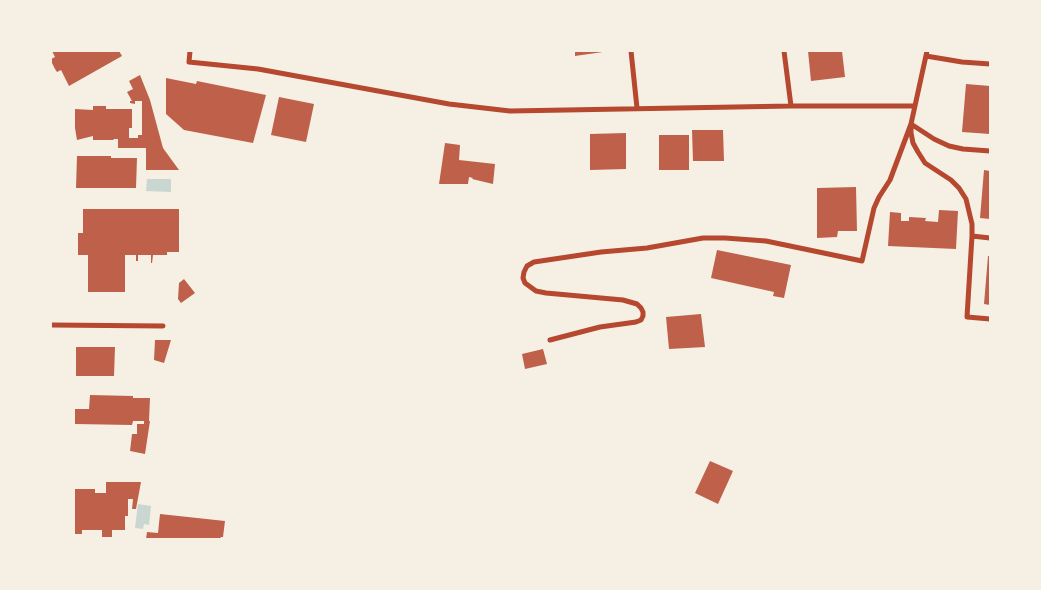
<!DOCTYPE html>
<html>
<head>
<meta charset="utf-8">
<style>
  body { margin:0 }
  #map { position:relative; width:1041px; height:590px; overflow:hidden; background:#f6efe4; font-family:"Roboto Condensed",sans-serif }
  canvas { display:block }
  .frame { position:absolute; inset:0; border:52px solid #f6efe4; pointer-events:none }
</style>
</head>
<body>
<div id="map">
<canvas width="1041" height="590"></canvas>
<div class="frame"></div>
</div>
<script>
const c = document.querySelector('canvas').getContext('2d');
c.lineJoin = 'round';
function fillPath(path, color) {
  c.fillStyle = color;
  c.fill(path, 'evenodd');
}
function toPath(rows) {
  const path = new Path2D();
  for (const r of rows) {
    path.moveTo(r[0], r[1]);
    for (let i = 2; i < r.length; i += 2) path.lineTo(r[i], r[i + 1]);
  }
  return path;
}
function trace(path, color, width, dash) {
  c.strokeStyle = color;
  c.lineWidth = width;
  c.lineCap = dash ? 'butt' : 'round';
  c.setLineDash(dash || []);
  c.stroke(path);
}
const water = toPath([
  [147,179,171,179,171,192,146,191],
  [138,504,151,506,149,525,144,524,143,529,135,528]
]);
const building = toPath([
  [52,51,119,51,122,56,69,86,61,70,57,72,55,69,51,61,51,59,55,57],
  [575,51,603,51,603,52,575,56],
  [808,51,842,51,845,77,811,81],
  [140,75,150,100,163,148,179,170,146,170,146,148,118,148,118,139,113,139,114,140,93,140,93,136,77,140,75,128,75,109,93,110,93,106,106,106,106,109,132,109,132,128,129,128,129,138,138,138,138,135,142,135,142,101,135,101,135,104,130,103,130,101,132,101,127,92,133,89,129,81],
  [166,78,196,84,197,81,266,95,253,143,184,130,166,114],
  [966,84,990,86,990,134,962,132],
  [279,97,314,104,306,142,271,135],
  [692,130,723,130,724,161,693,161],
  [626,133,626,169,590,170,590,134],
  [659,135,689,135,689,170,659,170],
  [445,143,460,145,459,160,495,164,493,184,472,179,473,178,469,177,468,184,439,184],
  [77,156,111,156,111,158,137,158,136,188,76,188],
  [984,170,990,171,990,219,980,218],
  [856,187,857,231,838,231,837,237,817,238,817,188],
  [83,209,179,209,179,252,167,252,167,255,153,255,152,263,151,263,151,255,138,255,138,261,136,261,136,255,125,255,125,292,88,292,88,255,78,255,78,233,83,233],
  [939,210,958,211,956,249,888,246,890,212,901,213,901,221,909,221,909,217,926,218,925,221,938,222],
  [717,250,791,265,784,298,773,296,774,292,711,278],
  [988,256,990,256,990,305,984,304],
  [184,279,195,293,181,303,178,299,179,283],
  [701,314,705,347,669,349,666,317],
  [155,340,171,340,164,363,154,360],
  [76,347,115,347,114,376,76,376],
  [543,349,547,364,525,369,522,354],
  [90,395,133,396,133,398,150,398,149,421,150,421,145,454,130,451,132,434,137,434,137,424,144,424,144,421,133,421,132,425,75,424,75,409,89,409],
  [710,461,733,471,718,504,695,493],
  [106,482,141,482,136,509,132,509,133,499,128,499,128,516,125,516,125,530,112,530,112,537,102,537,102,530,82,530,82,534,75,534,75,489,95,489,95,493,106,493],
  [160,514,225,521,223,537,221,537,220,539,146,539,147,532,158,533]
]);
const minor = toPath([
  [190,51,189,62,258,69,449,104,510,111,791,106,915,106],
  [631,51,637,108],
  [784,51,791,106],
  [927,51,911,124,911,133,913,143,918,152,925,163,951,180,959,188,966,199,972,224,972,236,967,317,990,319],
  [926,56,962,62,990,64],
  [972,236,990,238],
  [51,325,163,326],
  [550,340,600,327,636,322,641,320,643,316,643,312,641,308,637,304,623,300,546,293,536,291,525,283,523,278,524,272,527,266,534,262,601,252,647,248,703,238,725,238,766,241,862,261,874,208,879,197,890,180,911,124,934,139,949,146,963,149,990,151]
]);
fillPath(water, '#c9d6d2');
fillPath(building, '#bf614a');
trace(minor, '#b5482f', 5);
</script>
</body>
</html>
